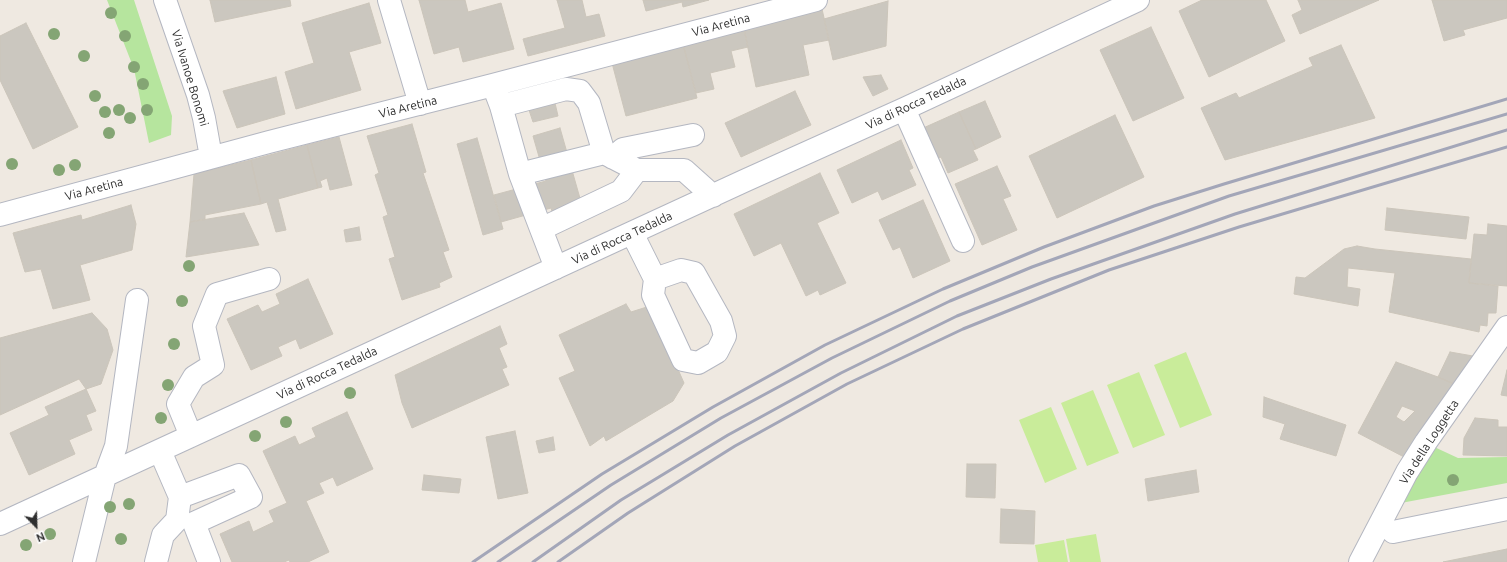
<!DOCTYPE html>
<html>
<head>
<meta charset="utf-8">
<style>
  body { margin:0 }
  #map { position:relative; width:1507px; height:562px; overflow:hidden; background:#efe9e1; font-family:Ubuntu,sans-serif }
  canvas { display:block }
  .north { position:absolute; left:16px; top:506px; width:40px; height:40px; -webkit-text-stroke:3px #fff; paint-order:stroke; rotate:157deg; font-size:11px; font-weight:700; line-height:16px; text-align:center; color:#2e2e2e }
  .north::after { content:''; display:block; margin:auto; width:14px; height:18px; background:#2e2e2e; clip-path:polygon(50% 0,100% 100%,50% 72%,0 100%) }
</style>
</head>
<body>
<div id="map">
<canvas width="1507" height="562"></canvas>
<div class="north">N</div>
</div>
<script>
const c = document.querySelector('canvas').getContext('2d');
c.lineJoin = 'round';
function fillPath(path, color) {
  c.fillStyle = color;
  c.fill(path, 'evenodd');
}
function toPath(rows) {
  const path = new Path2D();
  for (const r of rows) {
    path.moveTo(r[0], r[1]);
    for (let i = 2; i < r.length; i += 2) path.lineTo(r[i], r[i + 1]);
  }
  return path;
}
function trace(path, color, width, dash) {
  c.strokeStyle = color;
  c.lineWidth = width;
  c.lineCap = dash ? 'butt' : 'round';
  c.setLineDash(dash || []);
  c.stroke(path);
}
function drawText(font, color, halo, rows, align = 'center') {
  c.font = font + ' Ubuntu,sans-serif';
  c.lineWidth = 3.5;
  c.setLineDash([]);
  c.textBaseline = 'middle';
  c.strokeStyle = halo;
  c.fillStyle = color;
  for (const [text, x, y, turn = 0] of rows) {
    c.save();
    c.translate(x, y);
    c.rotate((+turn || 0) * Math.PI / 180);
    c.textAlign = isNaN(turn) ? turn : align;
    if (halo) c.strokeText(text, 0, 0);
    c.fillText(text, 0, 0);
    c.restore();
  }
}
const green = toPath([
  [107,0,134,0,172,116,171,135,149,143,134,69],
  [1430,445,1458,458,1507,457,1507,483,1401,503]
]);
const pitch = toPath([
  [1186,352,1212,415,1180,428,1154,365],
  [1139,372,1165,435,1133,448,1107,385],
  [1093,390,1119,453,1087,466,1061,403],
  [1051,407,1077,469,1045,483,1019,420],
  [1096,534,1101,562,1070,562,1066,539],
  [1064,540,1068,562,1038,562,1035,545]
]);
const building = toPath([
  [210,0,290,0,291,6,215,22,210,0],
  [419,0,465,0,468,12,501,3,514,49,463,62,459,47,434,54,419,0],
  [557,0,582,0,586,17,599,14,605,36,528,56,523,39,565,28,557,0],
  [643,0,709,0,683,7,682,2,646,11,643,0],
  [1202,0,1266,0,1285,41,1209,77,1179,11,1202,0],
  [1298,0,1379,0,1300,34,1292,15,1302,10,1298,0],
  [1432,0,1507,0,1507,18,1463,30,1465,35,1444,41,1432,0],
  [888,1,886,46,833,60,824,19,888,1],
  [369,3,381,43,349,52,361,90,296,109,285,72,314,63,302,23,369,3],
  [822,9,829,40,803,45,809,75,756,87,744,29,822,9],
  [26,23,78,127,33,149,0,80,0,36,26,23],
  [1151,27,1184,98,1133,121,1100,50,1151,27],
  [744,29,748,47,731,51,735,67,710,73,714,89,696,93,683,44,744,29],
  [683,44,697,98,626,116,612,63,683,44],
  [1341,45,1375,118,1225,160,1201,108,1236,93,1239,98,1313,66,1309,58,1341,45],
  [881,75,888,89,873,96,863,77,881,75],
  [276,77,285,114,237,128,223,91,276,77],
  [795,91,811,125,741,157,725,123,795,91],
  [985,101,1001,137,976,149,959,112,985,101],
  [555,103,558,116,533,122,529,110,555,103],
  [959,112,976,149,973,150,978,160,948,173,941,157,935,160,921,129,959,112],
  [1115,115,1144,177,1057,218,1029,156,1115,115],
  [412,124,426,172,423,173,449,250,443,252,452,277,439,283,440,287,402,300,389,259,395,257,383,217,388,215,375,175,379,173,367,136,412,124],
  [560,128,585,216,556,224,551,208,501,222,494,195,546,181,533,136,560,128],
  [339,137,352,185,330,190,327,178,320,181,322,187,318,188,307,145,339,137],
  [477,138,503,229,483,235,457,144,477,138],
  [901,140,913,168,909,170,916,185,882,200,878,191,852,203,837,170,901,140],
  [307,145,318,188,278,199,286,230,276,232,267,202,261,204,251,160,307,145],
  [251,160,261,204,205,215,205,219,190,222,194,174,251,160],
  [997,166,1011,196,1003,199,1017,230,982,245,955,184,997,166],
  [820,173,839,213,817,223,846,283,820,295,818,290,806,296,781,243,754,256,734,214,820,173],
  [923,200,950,261,913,278,900,247,893,250,879,220,923,200],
  [131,205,136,224,132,250,80,265,90,300,53,309,41,269,25,272,13,233,81,215,82,220,131,205],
  [1387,208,1469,217,1466,239,1385,230,1387,208],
  [244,213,259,245,186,257,190,222,244,213],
  [1488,224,1507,226,1507,286,1469,283,1474,234,1487,235,1488,224],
  [359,227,361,240,346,242,344,230,359,227],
  [1357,246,1375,249,1471,259,1469,283,1498,286,1496,313,1488,313,1487,326,1480,325,1479,332,1389,312,1395,273,1348,268,1347,287,1360,289,1358,306,1294,294,1296,277,1305,278,1344,249,1357,246],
  [308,279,333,334,300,349,296,339,278,347,282,356,251,370,227,319,258,305,262,312,280,304,276,294,308,279],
  [626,304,631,312,650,306,684,383,673,401,606,441,604,436,590,446,559,378,575,371,559,335,626,304],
  [92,313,107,329,113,350,101,384,86,389,79,379,0,415,0,338,92,313],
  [500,326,507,344,499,348,507,367,502,369,509,385,412,428,402,403,395,375,500,326],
  [1450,352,1473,356,1454,384,1438,377,1450,352],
  [1396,362,1438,377,1454,384,1406,458,1358,433,1396,362],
  [1402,406,1415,411,1404,422,1396,417,1402,406],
  [1507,370,1507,396,1501,395,1507,370],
  [86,389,96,411,86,415,92,430,69,440,75,454,29,475,10,433,49,415,45,407,86,389],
  [1264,397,1346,425,1336,456,1280,439,1285,424,1263,417,1264,397],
  [347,412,373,469,337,486,333,477,319,483,324,493,306,501,329,552,308,562,290,562,289,560,284,562,232,562,220,534,249,521,253,532,274,522,269,511,287,503,263,451,295,436,299,445,316,437,312,428,347,412],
  [1475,418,1498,420,1498,427,1507,427,1507,456,1463,455,1464,438,1475,418],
  [515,431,528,493,498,499,486,437,515,431],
  [553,437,555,450,539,453,536,441,553,437],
  [967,464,996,464,995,498,966,497,967,464],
  [1196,470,1199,492,1148,501,1145,479,1196,470],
  [424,475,461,479,459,493,422,490,424,475],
  [1001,509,1035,511,1034,544,1000,543,1001,509],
  [1507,549,1507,562,1443,562,1507,549]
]);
const minor = toPath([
  [165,0,198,95,204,118,211,157],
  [389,0,420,104],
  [493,85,501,106,566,89,580,91,589,103,604,153,637,170],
  [501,106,520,174,604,153],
  [904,109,963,241],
  [613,158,623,149,693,135],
  [520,174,541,229],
  [0,215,269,142,493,85,816,0],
  [632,233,655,279,653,295,683,360,698,363,717,352,725,336,721,321,694,273,681,270,655,279],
  [556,268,541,229,621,191,637,170,684,170,713,196],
  [191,436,178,404,194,377,213,365,204,326,217,294,269,279],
  [180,497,239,475,251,497,194,523,209,562],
  [0,524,744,181,904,109,1138,0],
  [1393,532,1507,509],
  [84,562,105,476,116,446,137,300],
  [156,562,163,535,177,520,180,497,160,451],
  [1360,562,1407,472,1426,442,1507,327]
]);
const rail = toPath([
  [473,562,602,474,713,407,825,345,943,289,1044,247,1154,206,1224,184,1507,99],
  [498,562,611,485,721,418,832,358,950,301,1032,267,1229,196,1507,114],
  [533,562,621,500,728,435,841,373,957,316,1051,279,1235,214,1507,130],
  [558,562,628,513,735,446,847,384,963,329,1109,270,1239,227,1507,147]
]);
const trees = [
  [111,13],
  [54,34],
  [125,36],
  [84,56],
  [134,67],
  [143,84],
  [95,96],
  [119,110],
  [147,110],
  [105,112],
  [130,118],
  [109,133],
  [12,164],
  [75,165],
  [59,170],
  [189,266],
  [182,301],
  [174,344],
  [168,385],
  [350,393],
  [161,418],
  [286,422],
  [255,436],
  [1453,480],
  [129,504],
  [110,507],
  [50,534],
  [121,539],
  [26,545]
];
const streetNames = [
  ["Via Aretina",721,25,-15],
  ["Via Ivanoe Bonomi",190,78,73],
  ["Via di Rocca Tedalda",916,103,-25],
  ["Via Aretina",408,107,-14],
  ["Via Aretina",94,189,-15],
  ["Via di Rocca Tedalda",622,238,-25],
  ["Via di Rocca Tedalda",327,373,-25],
  ["Via della Loggetta",1429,442,-57]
];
fillPath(green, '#b6e59e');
fillPath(pitch, '#c9ec9a');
fillPath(building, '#cbc7bf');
trace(building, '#cbc5ba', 1);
trace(minor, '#b4b7c1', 24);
trace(minor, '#fff', 22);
trace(rail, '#a3a6b8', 3);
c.fillStyle = '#84a574';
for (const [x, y] of trees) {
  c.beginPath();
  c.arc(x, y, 6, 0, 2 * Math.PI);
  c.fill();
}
drawText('12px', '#2e2e2e', '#fff', streetNames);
</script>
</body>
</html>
